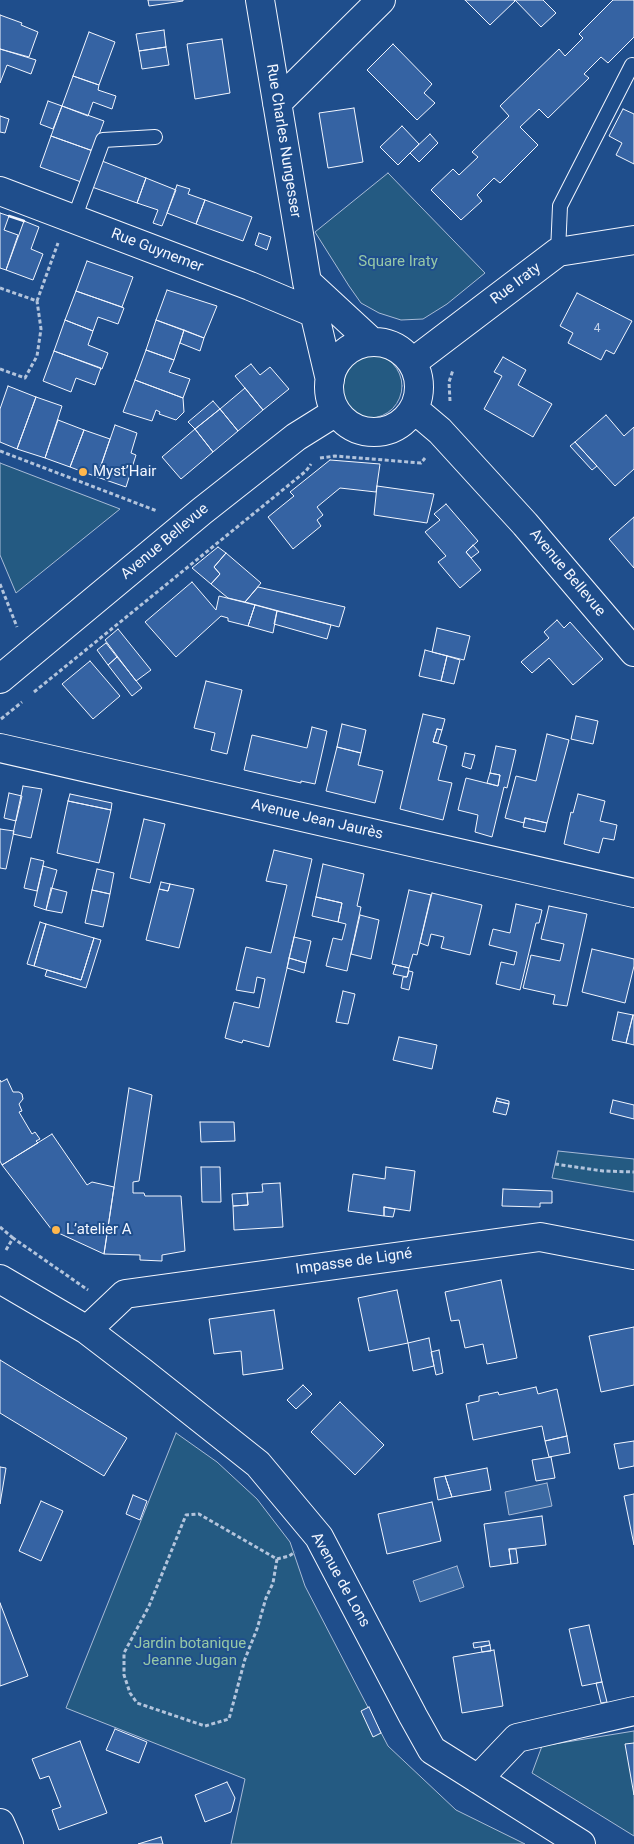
<!DOCTYPE html>
<html>
<head>
<meta charset="utf-8">
<style>
  body { margin:0 }
  canvas { display:block; background:#1f4e8c }
</style>
</head>
<body>
<canvas width="634" height="1844"></canvas>
<script>
const c = document.querySelector('canvas').getContext('2d');
c.lineJoin = 'round';
function fillPath(path, color) {
  c.fillStyle = color;
  c.fill(path, 'evenodd');
}
function toPath(rows) {
  const path = new Path2D();
  for (const r of rows) {
    if (r.length === 3) {
      path.moveTo(r[0] + r[2], r[1]);
      path.arc(r[0], r[1], r[2], 0, 2 * Math.PI);
      continue;
    }
    path.moveTo(r[0], r[1]);
    for (let i = 2; i < r.length; i += 2) path.lineTo(r[i], r[i + 1]);
  }
  return path;
}
function trace(path, color, width, dash) {
  c.strokeStyle = color;
  c.lineWidth = width;
  c.lineCap = dash ? 'butt' : 'round';
  c.setLineDash(dash || []);
  c.stroke(path);
}
function drawText(font, color, halo, rows, align = 'center') {
  c.font = font + ' Roboto,sans-serif';
  c.lineWidth = 4;
  c.setLineDash([]);
  c.textBaseline = 'middle';
  c.strokeStyle = halo;
  c.fillStyle = color;
  for (const [text, x, y, turn = 0] of rows) {
    c.save();
    c.translate(x, y);
    c.rotate((+turn || 0) * Math.PI / 180);
    c.textAlign = isNaN(turn) ? turn : align;
    if (halo) c.strokeText(text, 0, 0);
    c.fillText(text, 0, 0);
    c.restore();
  }
}
const green = toPath([
  [388,173,485,273,447,304,423,319,401,320,379,313,361,303,349,286,315,232,388,173],
  [370,386,32],
  [0,463,120,509,16,593,0,555,0,463],
  [558,1151,634,1159,634,1192,552,1178,558,1151],
  [176,1433,217,1462,257,1499,290,1542,305,1586,388,1746,456,1810,525,1844,231,1844,245,1779,66,1708,176,1433],
  [634,1731,634,1836,532,1773,542,1746,634,1731]
]);
const water = toPath([
  [547,1483,552,1506,509,1515,505,1492,547,1483],
  [457,1566,464,1587,420,1602,413,1581,457,1566]
]);
const building = toPath([
  [148,0,183,0,183,1,149,6,148,0],
  [465,0,514,0,515,1,490,25,465,0],
  [515,0,543,0,556,13,541,27,515,0],
  [613,0,634,0,634,37,608,63,601,57,584,74,589,78,548,118,539,109,520,127,538,145,500,183,494,178,477,195,482,201,461,220,431,190,453,169,459,175,478,157,472,152,509,116,500,106,559,49,565,56,583,38,579,34,613,0],
  [0,15,22,23,21,25,38,32,29,57,0,49,0,15],
  [164,30,166,47,139,51,136,34,164,30],
  [89,32,115,42,99,85,73,76,89,32],
  [222,39,230,93,195,99,187,44,222,39],
  [393,44,432,84,424,93,435,103,417,120,367,70,393,44],
  [166,47,169,65,142,69,139,51,166,47],
  [0,49,36,60,31,74,7,65,0,83,0,49],
  [73,76,99,85,98,90,116,96,112,109,93,102,88,116,62,106,73,76],
  [48,101,62,106,53,129,40,124,48,101],
  [62,106,104,121,93,151,51,136,62,106],
  [354,108,363,162,328,168,319,113,354,108],
  [623,109,634,114,634,164,616,155,622,143,609,136,623,109],
  [0,116,9,119,5,133,0,132,0,116],
  [402,126,419,144,398,165,380,147,402,126],
  [430,134,438,143,419,162,410,153,430,134],
  [51,136,93,151,81,182,40,167,51,136],
  [102,161,146,178,137,203,92,187,102,161],
  [146,178,176,190,162,226,153,223,158,210,137,203,146,178],
  [177,185,190,189,188,194,205,200,196,224,167,213,177,185],
  [205,200,252,217,243,241,196,224,205,200],
  [0,213,9,216,4,230,18,235,6,270,0,268,0,213],
  [24,221,39,227,31,249,43,254,33,280,6,270,24,221],
  [259,233,271,237,267,250,255,245,259,233],
  [87,261,133,277,122,307,76,291,87,261],
  [167,290,217,306,204,338,156,320,167,290],
  [76,291,124,308,118,324,98,317,93,331,65,320,76,291],
  [577,293,632,321,614,354,606,350,601,360,568,343,573,333,560,326,577,293],
  [65,320,93,331,88,345,108,353,102,369,54,351,65,320],
  [156,320,184,330,174,360,146,350,156,320],
  [184,330,204,338,200,351,180,343,184,330],
  [146,350,174,360,169,372,190,379,183,398,135,380,146,350],
  [54,351,101,368,95,385,76,378,71,392,43,381,54,351],
  [503,357,526,370,518,385,552,404,533,437,484,409,502,376,494,372,503,357],
  [251,364,260,375,270,367,289,389,263,410,235,376,251,364],
  [135,380,183,398,184,412,176,420,159,414,160,412,156,410,152,421,123,412,135,380],
  [8,386,36,397,17,449,0,442,0,409,8,386],
  [245,388,263,410,238,431,220,409,245,388],
  [36,397,62,406,45,458,17,449,36,397],
  [213,401,220,409,195,429,188,422,213,401],
  [220,409,238,431,213,452,195,429,220,409],
  [606,415,624,436,634,427,634,469,615,486,575,442,606,415],
  [58,420,84,430,70,467,45,458,58,420],
  [115,425,137,433,131,453,136,455,126,487,97,477,115,425],
  [195,429,213,452,181,479,162,457,195,429],
  [84,430,110,439,97,477,70,467,84,430],
  [575,442,597,466,592,470,570,446,575,442],
  [330,460,380,464,376,492,340,488,317,507,323,515,317,520,321,526,293,549,268,517,294,496,290,492,330,460],
  [377,486,434,494,427,523,374,515,377,486],
  [446,504,478,541,466,552,481,570,460,588,438,562,446,556,425,532,440,520,434,514,446,504],
  [634,517,634,568,609,539,634,517],
  [473,545,479,552,471,558,466,552,473,545],
  [218,547,226,553,214,567,220,574,211,584,192,568,218,547],
  [226,553,261,583,245,602,228,598,211,584,220,574,214,567,226,553],
  [192,582,216,610,219,596,255,605,248,626,228,621,228,618,221,616,176,657,145,622,192,582],
  [258,587,345,607,339,627,245,602,258,587],
  [255,605,277,611,273,633,248,626,255,605],
  [277,611,331,625,327,639,274,624,277,611],
  [557,620,564,628,570,622,603,659,573,685,549,658,532,673,521,662,549,638,544,632,557,620],
  [437,628,470,636,464,660,432,652,437,628],
  [118,629,151,670,136,681,105,640,118,629],
  [106,643,117,657,108,665,97,650,106,643],
  [425,650,447,656,441,681,419,676,425,650],
  [447,656,460,660,454,684,441,681,447,656],
  [117,657,142,688,132,696,108,665,117,657],
  [90,661,120,696,93,719,62,684,90,661],
  [206,681,242,690,227,754,211,750,215,733,194,728,206,681],
  [423,714,445,719,442,730,437,729,433,742,447,746,438,780,452,783,443,820,400,809,423,714],
  [576,716,598,721,593,744,571,739,576,716],
  [342,724,366,730,361,753,337,747,342,724],
  [312,727,327,731,315,784,301,781,301,783,244,770,252,735,307,748,312,727],
  [437,729,442,730,438,743,433,742,437,729],
  [547,734,569,740,547,823,525,818,524,823,505,818,516,776,536,781,547,734],
  [496,746,516,750,507,788,504,787,492,837,475,832,478,815,458,810,466,778,498,786,500,775,490,773,496,746],
  [337,747,361,753,358,765,383,771,375,803,326,791,337,747],
  [465,753,475,755,471,769,462,766,465,753],
  [490,773,500,775,498,786,487,783,490,773],
  [23,786,42,789,31,838,13,834,23,786],
  [9,793,22,796,16,821,4,818,9,793],
  [70,794,112,803,111,810,68,801,70,794],
  [578,794,605,801,600,821,617,825,614,840,603,838,599,853,564,844,571,812,573,813,578,794],
  [68,801,111,810,99,863,57,853,68,801],
  [525,818,547,823,545,832,523,827,525,818],
  [144,819,165,824,150,883,130,878,144,819],
  [0,829,14,831,6,869,0,868,0,829],
  [274,850,312,859,269,1047,243,1040,242,1043,225,1038,234,1002,259,1008,265,979,257,977,254,993,236,990,246,947,271,953,287,885,266,881,274,850],
  [31,858,44,861,37,891,24,888,31,858],
  [323,864,364,874,357,906,361,907,347,971,326,966,333,938,342,940,346,924,338,922,342,903,316,897,323,864],
  [43,866,57,870,46,910,34,906,43,866],
  [97,869,114,873,110,894,92,890,97,869],
  [161,882,170,884,168,891,159,889,161,882],
  [170,884,194,889,179,948,146,940,159,889,168,891,170,884],
  [51,888,67,892,62,913,46,910,51,888],
  [92,890,110,894,103,927,85,923,92,890],
  [409,890,431,895,417,955,413,954,409,968,392,964,409,890],
  [432,893,482,905,470,955,441,948,444,937,431,934,428,946,420,943,432,893],
  [316,897,342,903,338,922,312,916,316,897],
  [516,904,542,910,539,923,536,923,520,990,496,984,501,962,514,965,517,952,489,945,493,929,510,933,516,904],
  [549,906,587,914,567,1006,553,1004,555,995,523,988,531,955,560,961,564,944,541,939,549,906],
  [360,915,379,920,371,959,351,954,360,915],
  [40,922,46,924,34,966,27,964,40,922],
  [46,924,94,938,81,980,34,966,46,924],
  [294,937,311,941,306,963,289,958,294,937],
  [94,938,101,940,86,988,45,976,47,970,81,980,94,938],
  [592,949,634,959,634,966,625,1003,582,992,592,949],
  [289,958,306,963,304,973,287,968,289,958],
  [396,965,409,968,407,977,393,974,396,965],
  [409,971,413,972,409,990,401,988,403,977,407,977,409,971],
  [343,991,355,994,348,1024,336,1022,343,991],
  [618,1012,633,1015,626,1043,612,1040,618,1012],
  [633,1015,634,1015,634,1045,626,1043,633,1015],
  [399,1037,437,1045,432,1069,393,1060,399,1037],
  [7,1079,13,1092,19,1092,22,1094,23,1099,19,1104,22,1111,19,1112,32,1134,35,1132,40,1139,36,1141,38,1143,2,1165,0,1161,0,1080,1,1082,7,1079],
  [129,1088,152,1095,139,1181,133,1182,133,1193,144,1193,145,1196,181,1196,185,1251,162,1255,162,1261,140,1260,140,1255,104,1254,129,1088],
  [497,1098,509,1101,509,1104,496,1101,497,1098],
  [613,1100,634,1105,634,1119,610,1113,613,1100],
  [496,1101,509,1104,506,1115,493,1112,496,1101],
  [200,1122,234,1122,235,1141,201,1142,200,1122],
  [52,1134,87,1185,92,1182,114,1187,104,1254,52,1230,2,1165,52,1134],
  [201,1167,220,1167,221,1202,202,1202,201,1167],
  [386,1167,415,1171,410,1211,384,1207,384,1216,348,1211,353,1174,385,1179,386,1167],
  [280,1183,283,1227,234,1230,233,1206,248,1205,247,1193,263,1192,262,1184,280,1183],
  [503,1189,552,1191,552,1203,540,1203,540,1207,502,1206,503,1189],
  [247,1193,248,1205,233,1206,232,1194,247,1193],
  [384,1207,395,1209,393,1217,384,1216,384,1207],
  [501,1280,517,1358,487,1364,483,1344,465,1348,459,1320,451,1321,445,1292,501,1280],
  [397,1290,408,1343,369,1351,358,1298,397,1290],
  [274,1310,283,1369,243,1375,241,1351,214,1354,209,1319,274,1310],
  [634,1327,634,1385,601,1392,589,1336,634,1327],
  [429,1338,434,1366,413,1371,408,1343,429,1338],
  [439,1350,443,1373,436,1375,431,1352,439,1350],
  [0,1360,127,1438,104,1476,0,1413,0,1360],
  [303,1385,312,1394,296,1409,287,1400,303,1385],
  [536,1387,538,1394,557,1389,567,1436,545,1441,542,1426,473,1440,466,1404,479,1401,479,1396,498,1392,499,1395,536,1387],
  [340,1402,384,1445,355,1475,311,1432,340,1402],
  [567,1436,570,1453,549,1457,545,1441,567,1436],
  [634,1441,634,1466,619,1469,614,1444,634,1441],
  [551,1457,555,1478,536,1481,532,1460,551,1457],
  [0,1467,6,1468,0,1504,0,1467],
  [487,1468,491,1490,452,1497,445,1476,487,1468],
  [445,1476,452,1497,438,1500,434,1478,445,1476],
  [634,1494,634,1545,624,1496,634,1494],
  [133,1495,147,1501,140,1520,126,1514,133,1495],
  [41,1501,63,1511,41,1561,19,1551,41,1501],
  [432,1502,441,1541,387,1554,378,1514,432,1502],
  [542,1516,546,1545,509,1549,511,1564,490,1567,484,1524,542,1516],
  [509,1549,516,1549,518,1563,511,1564,509,1549],
  [0,1603,28,1676,0,1686,0,1603],
  [589,1625,602,1682,582,1686,569,1629,589,1625],
  [489,1641,490,1645,474,1648,473,1643,489,1641],
  [490,1645,491,1651,482,1652,481,1647,490,1645],
  [494,1650,503,1706,462,1713,453,1657,494,1650],
  [602,1682,607,1702,601,1703,596,1683,602,1682],
  [369,1707,381,1733,373,1737,361,1711,369,1707],
  [115,1729,147,1742,139,1763,106,1750,115,1729],
  [80,1741,107,1813,59,1830,52,1810,61,1807,49,1776,40,1779,32,1759,80,1741],
  [634,1743,634,1795,625,1744,634,1743],
  [227,1782,235,1798,231,1812,205,1822,195,1795,227,1782],
  [161,1837,163,1844,138,1844,161,1837]
]);
const path = toPath([
  [0,288,37,301,58,243],
  [0,369,25,378,37,356,41,329,37,301],
  [450,401,449,382,453,370],
  [0,451,157,511],
  [320,458,335,456,421,463,425,458],
  [0,584,17,627],
  [34,692,306,471,311,464],
  [1,719,22,702],
  [555,1164,603,1171,634,1172],
  [0,1227,13,1238],
  [6,1250,13,1238,88,1290],
  [277,1559,273,1583,266,1598,257,1629,245,1659,229,1719,205,1726,137,1703,130,1693,124,1675,124,1653,149,1606,186,1515,199,1514,277,1559,289,1556,295,1552]
]);
const lane = toPath([
  [74,219,103,140,155,137],
  [558,252,560,206,632,65]
]);
const street = toPath([
  [260,0,307,282,330,380],
  [277,103,381,0],
  [0,191,250,286,314,313],
  [307,282,372,342],
  [374,387,45],
  [413,362,558,252,634,240],
  [414,409,440,431,525,524,634,652],
  [0,679,202,511,296,437,336,412],
  [0,748,634,893],
  [0,1279,87,1330,142,1372,258,1464,319,1537,413,1716,432,1750,581,1844],
  [87,1330,125,1294,540,1237,634,1255],
  [478,1779,517,1738,634,1711],
  [0,1823,9,1844]
]);
const wall = toPath([
  [9,216,24,221]
]);
const markers = [
  [83,472,5,"#ffb74d"],
  [56,1230,5,"#ffb74d"]
];
const numberNames = [
  ["4",597,329]
];
const streetNames = [
  ["Rue Charles Nungesser",283,141,81],
  ["Rue Guynemer",157,251,21],
  ["Rue Iraty",516,284,-37],
  ["Avenue Bellevue",165,542,-40],
  ["Avenue Bellevue",567,573,50],
  ["Avenue Jean Jaurès",317,820,13],
  ["Impasse de Ligné",354,1262,-8],
  ["Avenue de Lons",340,1580,61]
];
const parkNames = [
  ["Square Iraty",398,262],
  ["Jardin botanique",190,1644],
  ["Jeanne Jugan",190,1661]
];
const poiNames = [
  ["Myst’Hair",93,472],
  ["L’atelier A",66,1230]
];
fillPath(green, '#245a82');
trace(green, '#a8bbd7', 1);
fillPath(water, '#3b69a3');
trace(water, '#a8bbd7', 1);
fillPath(building, '#3563a3');
trace(building, '#f2f6ff', 1);
trace(lane, '#f2f6ff', 16);
trace(street, '#f2f6ff', 30);
trace(path, '#b3c4dc', 3, [4, 2.5]);
trace(lane, '#1f4e8c', 14);
trace(street, '#1f4e8c', 28);
trace(wall, '#f2f6ff', 2.5);
for (const [x, y, r, color] of markers) {
  const dot = new Path2D();
  dot.arc(x, y, r, 0, 2 * Math.PI);
  c.fillStyle = color;
  c.fill(dot);
  trace(dot, '#1f4e8c', 2);
}
drawText('12px', '#c3d1e8', null, numberNames);
drawText('15px', '#f2f6ff', '#1f4e8c', streetNames);
drawText('15px', '#97c8a6', '#1f4e8c', parkNames);
drawText('15px', '#f2f6ff', '#1f4e8c', poiNames, 'left');
</script>
</body>
</html>
